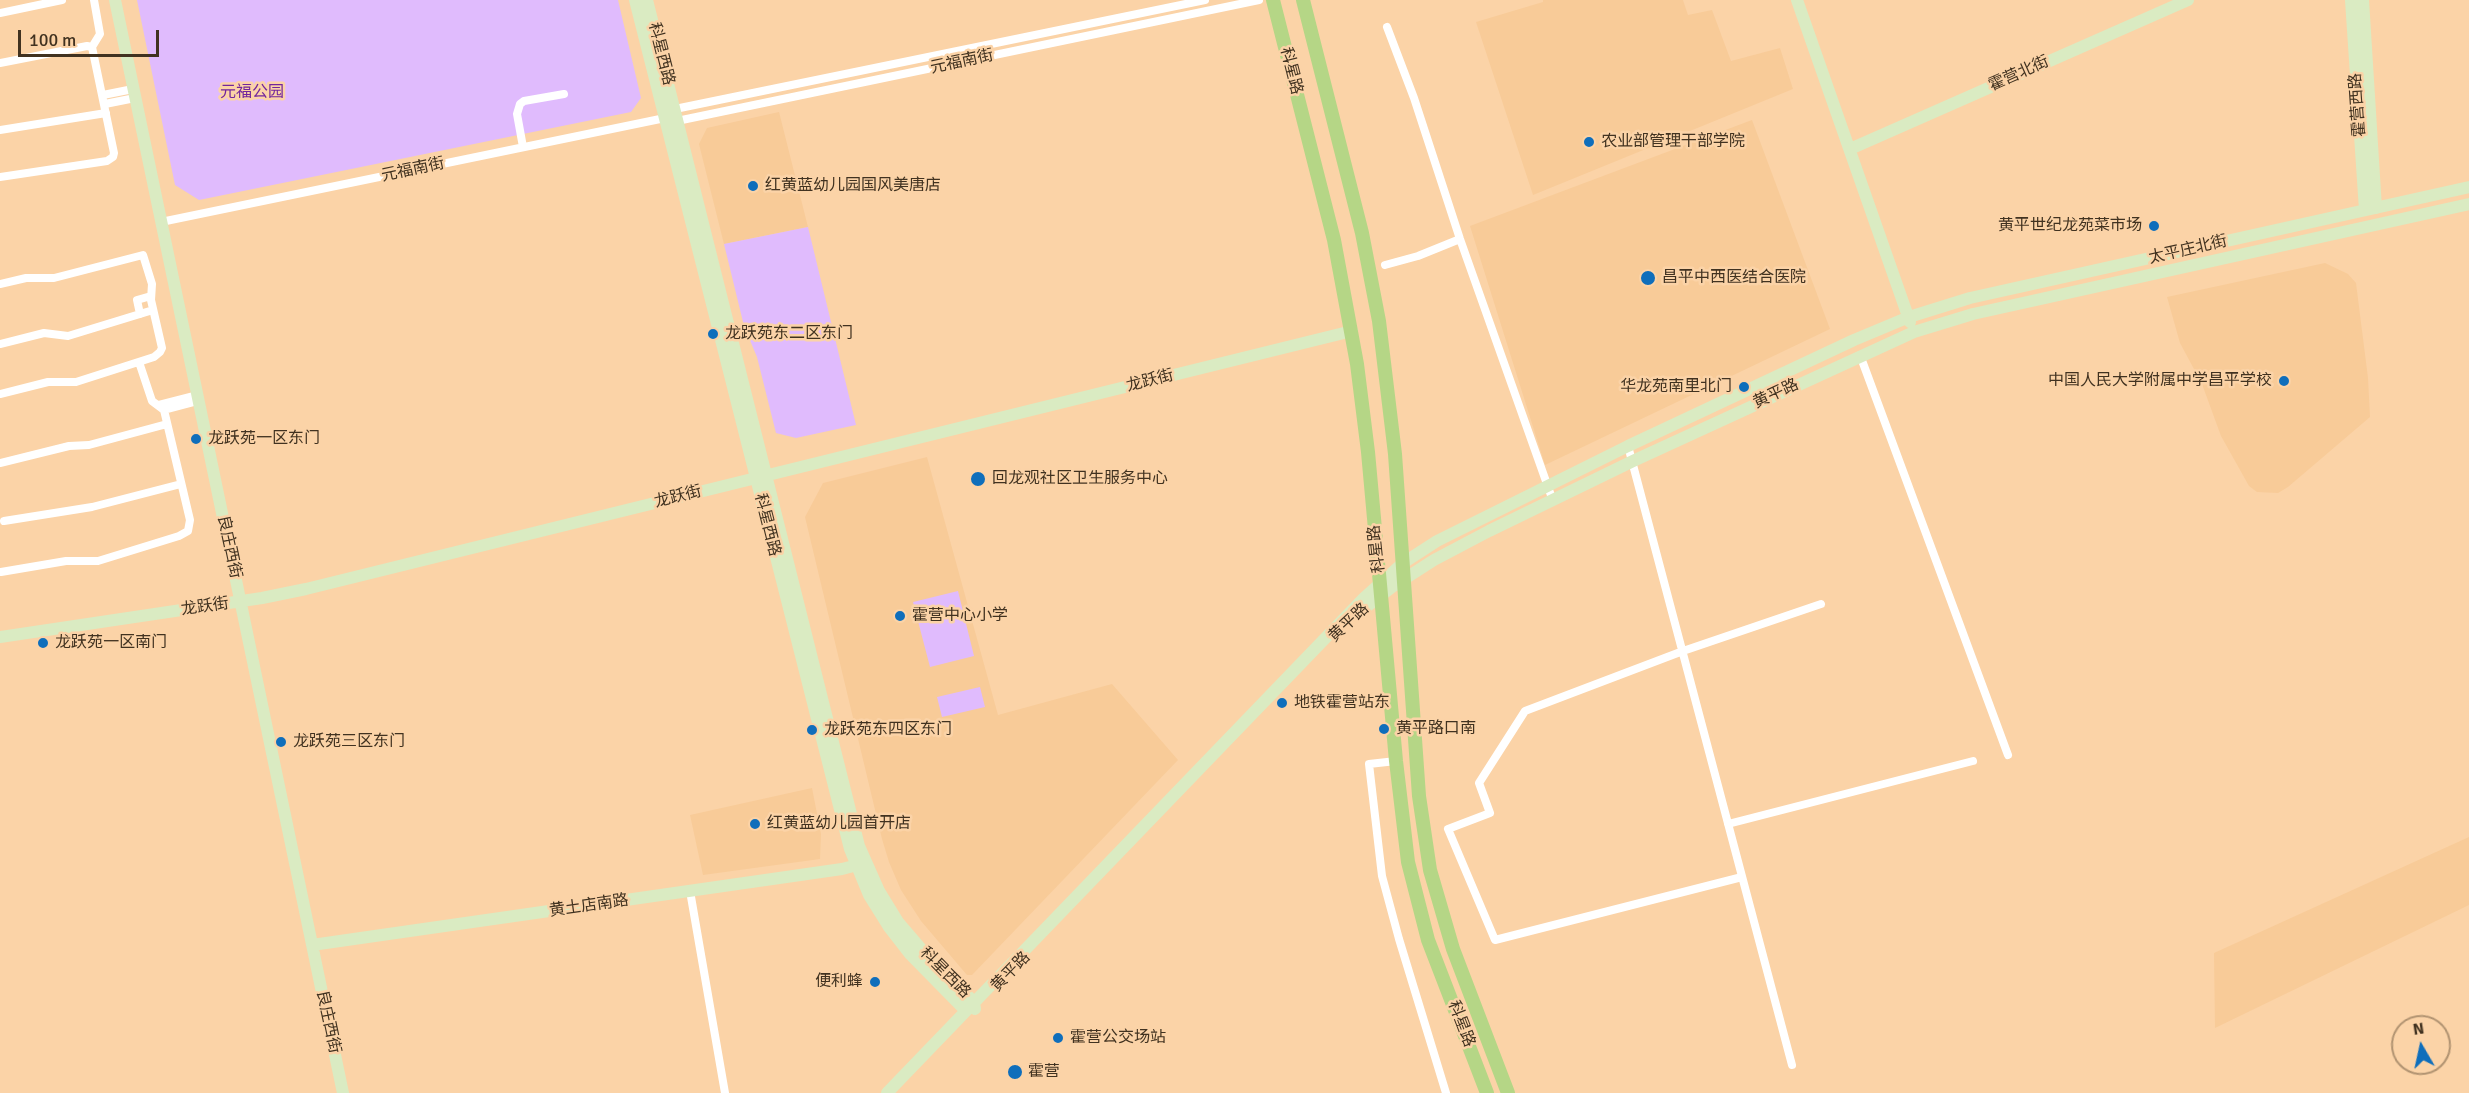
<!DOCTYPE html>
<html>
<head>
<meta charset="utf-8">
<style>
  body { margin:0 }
  #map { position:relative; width:2469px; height:1093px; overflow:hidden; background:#fbd3a7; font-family:Signika,sans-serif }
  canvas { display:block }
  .north { position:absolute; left:2391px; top:1015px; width:60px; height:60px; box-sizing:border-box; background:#fbd3a7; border:2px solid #b19371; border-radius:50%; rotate:351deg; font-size:16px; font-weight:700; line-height:24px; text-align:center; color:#413220 }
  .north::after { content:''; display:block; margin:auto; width:21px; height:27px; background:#0f6ebb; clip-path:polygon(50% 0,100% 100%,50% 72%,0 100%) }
  .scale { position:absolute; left:18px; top:30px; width:141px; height:27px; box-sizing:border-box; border:3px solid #413220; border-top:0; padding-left:8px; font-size:18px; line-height:21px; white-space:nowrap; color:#413220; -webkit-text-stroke:4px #fbd3a7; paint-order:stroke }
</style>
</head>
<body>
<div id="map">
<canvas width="2469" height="1093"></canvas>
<div class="north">N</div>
<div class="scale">100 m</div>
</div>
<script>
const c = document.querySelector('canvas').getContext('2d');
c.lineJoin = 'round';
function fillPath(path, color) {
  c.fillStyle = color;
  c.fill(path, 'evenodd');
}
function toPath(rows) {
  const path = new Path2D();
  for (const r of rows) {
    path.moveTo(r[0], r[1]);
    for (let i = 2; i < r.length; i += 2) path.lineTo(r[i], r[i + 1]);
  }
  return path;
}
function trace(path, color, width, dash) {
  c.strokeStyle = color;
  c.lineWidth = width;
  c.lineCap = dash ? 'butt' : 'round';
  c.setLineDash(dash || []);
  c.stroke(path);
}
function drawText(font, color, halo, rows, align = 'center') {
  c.font = font + ' Signika,"Noto Sans SC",sans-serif';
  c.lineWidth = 5;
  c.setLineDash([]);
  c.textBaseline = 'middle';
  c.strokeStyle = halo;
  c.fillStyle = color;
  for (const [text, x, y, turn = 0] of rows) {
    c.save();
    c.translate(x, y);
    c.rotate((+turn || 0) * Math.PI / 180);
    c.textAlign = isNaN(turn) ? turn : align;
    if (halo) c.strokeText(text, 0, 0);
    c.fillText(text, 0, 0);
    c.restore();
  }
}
const built = toPath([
  [1543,0,1683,0,1688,15,1712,10,1731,61,1780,48,1793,89,1533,195,1476,22,1543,2],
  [779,112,808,227,724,244,699,144,707,128],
  [1752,120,1830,329,1545,465,1470,226],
  [2325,263,2348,274,2356,283,2368,378,2370,417,2288,487,2278,493,2257,492,2249,486,2221,436,2202,384,2180,343,2167,297],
  [927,457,998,715,1112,684,1178,760,972,975,967,975,921,921,901,890,889,862,882,839,805,517,823,483],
  [812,788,821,834,820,859,703,875,690,815],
  [2469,837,2469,905,2215,1028,2214,953]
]);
const green = toPath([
  [137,0,618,0,641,98,631,112,199,200,175,185],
  [808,227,856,425,796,438,776,433,757,357,744,326,724,244],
  [958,591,974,656,930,667,913,602],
  [980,687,985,707,942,717,937,697]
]);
const street = toPath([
  [0,13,62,0],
  [1387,27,1414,98,1460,239,1553,501],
  [92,47,100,34,94,0],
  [0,63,87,46,92,47,114,153,113,157,107,161,0,177],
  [103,95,133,89],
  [105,104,135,98],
  [672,112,675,109,1205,0],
  [0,130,106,113],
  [523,147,517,114,520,104,524,101,564,94],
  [161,222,665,118,677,121,1259,0],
  [1385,265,1418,256,1460,239],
  [0,284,26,278,54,278,143,255,152,284,151,300,162,348,160,352,154,357,76,382,48,382,0,394],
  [140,314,137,300,151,296],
  [0,344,44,333,68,336,153,310],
  [1860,355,2008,755],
  [158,405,197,395],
  [164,410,198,401],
  [1628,446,1792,1065],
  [0,463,69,446,89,445,167,424],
  [4,521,92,507,181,484],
  [1,572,66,561,98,561,179,536,188,531,190,520,164,410,152,401,139,362],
  [1396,761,1369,764,1382,876,1399,939,1446,1093],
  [1728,824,1973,761],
  [1742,877,1495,940,1448,829,1490,813,1479,783,1525,711,1683,651,1821,604],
  [690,891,725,1093]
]);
const secondary = toPath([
  [115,0,343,1093],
  [635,0,850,849,869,895,889,927,910,954,966,1011],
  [647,0,859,846,879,891,898,922,928,957,974,1002,975,1009],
  [1797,0,1910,322],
  [2351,0,2365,210],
  [2363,0,2376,208],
  [1850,149,2188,0],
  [1361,611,1392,587,1434,560,1489,531,1633,461,1914,332,1973,314,2469,204],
  [0,637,262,598,306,589,1352,331],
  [312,945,842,869,861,864],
  [887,1093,1364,598,1403,563,1437,541,1628,446,1854,340,1909,317,1970,298,2469,187]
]);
const primary = toPath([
  [1273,0,1334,240,1357,364,1368,452,1396,761,1408,862,1428,940,1487,1093],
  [1303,0,1362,233,1379,321,1395,454,1419,796,1430,870,1453,949,1508,1093]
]);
const markers = [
  [1589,142,6,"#0f6ebb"],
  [753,186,6,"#0f6ebb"],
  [2154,226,6,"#0f6ebb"],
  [1648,278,8,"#0f6ebb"],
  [713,334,6,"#0f6ebb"],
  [2284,381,6,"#0f6ebb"],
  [1744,387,6,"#0f6ebb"],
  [196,439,6,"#0f6ebb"],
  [978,479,8,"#0f6ebb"],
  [900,616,6,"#0f6ebb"],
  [43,643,6,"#0f6ebb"],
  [1282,703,6,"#0f6ebb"],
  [1384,729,6,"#0f6ebb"],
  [812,730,6,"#0f6ebb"],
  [281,742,6,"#0f6ebb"],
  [755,824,6,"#0f6ebb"],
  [875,982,6,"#0f6ebb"],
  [1058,1038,6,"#0f6ebb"],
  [1015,1072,8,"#0f6ebb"]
];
const streetNames = [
  ["科星西路",661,54,76],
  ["元福南街",962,62,-12],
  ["科星路",1291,71,76],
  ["霍营北街",2019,74,-24],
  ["霍营西路",2358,105,-94],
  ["元福南街",413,170,-12],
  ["太平庄北街",2188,250,-13],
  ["龙跃街",1150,381,-14],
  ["黄平路",1776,394,-25],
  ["龙跃街",678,497,-14],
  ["科星西路",767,525,76],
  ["良庄西街",229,547,78],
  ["科星路",1377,549,-96],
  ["龙跃街",205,607,-8],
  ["黄平路",1349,623,-43],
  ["黄土店南路",589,906,-8],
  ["黄平路",1011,972,-46],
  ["科星西路",945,973,45],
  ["良庄西街",328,1022,78],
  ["科星路",1461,1024,69]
];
const parkNames = [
  ["元福公园",252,93]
];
const poiNames = [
  ["农业部管理干部学院",1601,142],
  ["红黄蓝幼儿园国风美唐店",765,186],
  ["黄平世纪龙苑菜市场",2142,226,"right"],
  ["昌平中西医结合医院",1662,278],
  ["龙跃苑东二区东门",725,334],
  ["中国人民大学附属中学昌平学校",2272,381,"right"],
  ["华龙苑南里北门",1732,387,"right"],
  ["龙跃苑一区东门",208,439],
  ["回龙观社区卫生服务中心",992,479],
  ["霍营中心小学",912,616],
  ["龙跃苑一区南门",55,643],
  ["地铁霍营站东",1294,703],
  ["黄平路口南",1396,729],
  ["龙跃苑东四区东门",824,730],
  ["龙跃苑三区东门",293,742],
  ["红黄蓝幼儿园首开店",767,824],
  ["便利蜂",863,982,"right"],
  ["霍营公交场站",1070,1038],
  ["霍营",1028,1072]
];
fillPath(built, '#f8cb98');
fillPath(green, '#e0bbfd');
trace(street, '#fff', 8);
trace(secondary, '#daebc2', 12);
trace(primary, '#b5d686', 14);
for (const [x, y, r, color] of markers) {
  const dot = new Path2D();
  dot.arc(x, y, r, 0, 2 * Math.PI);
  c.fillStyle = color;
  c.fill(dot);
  trace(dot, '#fbd3a7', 2);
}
drawText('16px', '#413220', '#fbd3a7', streetNames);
drawText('16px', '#72259d', '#fbd3a7', parkNames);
drawText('16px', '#413220', '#fbd3a7', poiNames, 'left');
</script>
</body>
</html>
